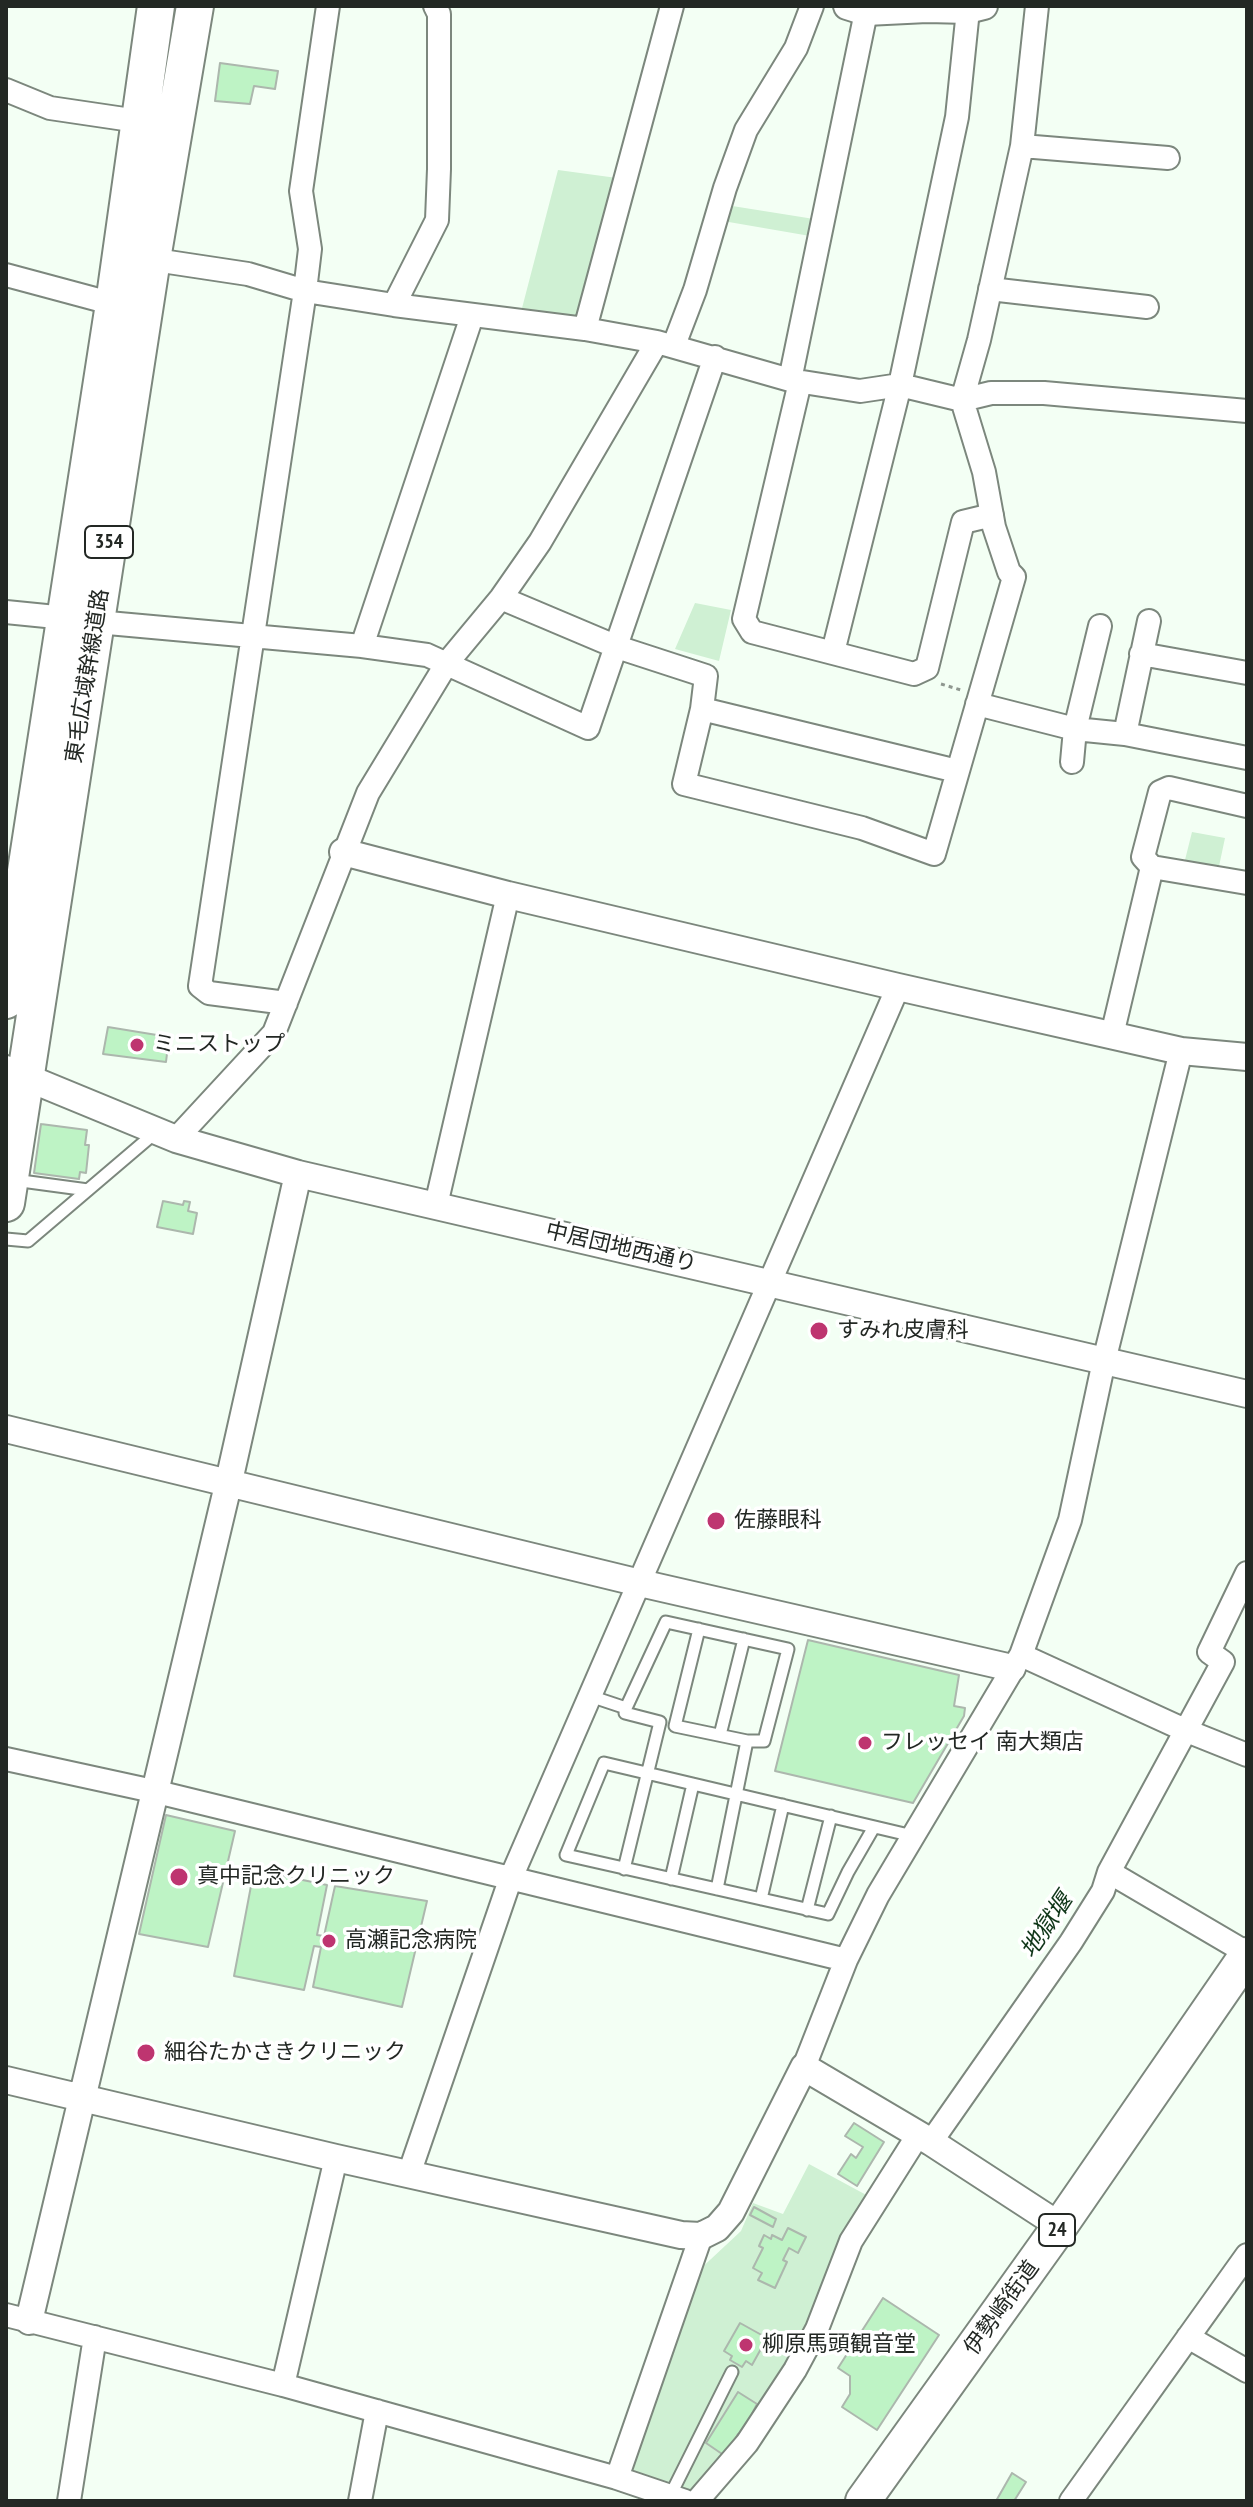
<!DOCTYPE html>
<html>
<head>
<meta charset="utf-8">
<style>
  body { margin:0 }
  #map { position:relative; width:1253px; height:2507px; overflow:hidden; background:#f3fff4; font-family:"PT Sans Narrow",sans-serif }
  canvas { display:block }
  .frame { position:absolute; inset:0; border:8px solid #232824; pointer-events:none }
</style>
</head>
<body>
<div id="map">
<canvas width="1253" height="2507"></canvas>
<div class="frame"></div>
</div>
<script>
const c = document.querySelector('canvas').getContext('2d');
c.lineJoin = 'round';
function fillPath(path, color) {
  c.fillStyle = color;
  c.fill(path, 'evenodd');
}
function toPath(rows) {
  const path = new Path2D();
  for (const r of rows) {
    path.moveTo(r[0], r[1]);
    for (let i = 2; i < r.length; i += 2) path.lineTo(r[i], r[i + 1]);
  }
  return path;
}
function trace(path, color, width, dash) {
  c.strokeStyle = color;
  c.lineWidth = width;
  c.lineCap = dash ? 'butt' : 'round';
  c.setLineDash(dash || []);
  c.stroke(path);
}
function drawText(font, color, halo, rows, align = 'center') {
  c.font = font + ' "PT Sans Narrow","Noto Sans JP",sans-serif';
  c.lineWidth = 7;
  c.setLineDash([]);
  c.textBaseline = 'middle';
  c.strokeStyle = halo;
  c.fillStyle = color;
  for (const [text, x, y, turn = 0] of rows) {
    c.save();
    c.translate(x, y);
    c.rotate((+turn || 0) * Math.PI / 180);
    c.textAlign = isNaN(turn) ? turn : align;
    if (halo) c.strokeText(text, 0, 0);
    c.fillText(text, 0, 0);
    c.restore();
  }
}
const green = toPath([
  [558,170,617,178,579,315,572,320,521,312],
  [726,205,814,219,810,236,723,221],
  [695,603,731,610,719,661,675,649],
  [1192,832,1225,838,1218,871,1184,864],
  [809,2164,870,2197,814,2323,743,2440,693,2496,626,2474,696,2273,741,2231,753,2203,783,2214]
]);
const building = toPath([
  [220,63,278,71,275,89,254,86,250,104,215,101,220,63],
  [108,1027,169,1037,166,1062,103,1054,108,1027],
  [41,1124,87,1130,85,1145,89,1145,86,1173,80,1172,79,1179,34,1173,41,1124],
  [163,1201,183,1205,184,1201,190,1202,188,1211,197,1213,193,1234,157,1227,163,1201],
  [808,1640,959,1675,954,1706,965,1708,964,1716,913,1803,775,1771,808,1640],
  [166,1815,235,1831,208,1947,139,1934,166,1815],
  [254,1870,327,1885,317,1935,324,1936,335,1886,427,1901,402,2007,313,1987,321,1947,314,1946,304,1990,234,1976,254,1870],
  [854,2123,884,2142,857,2186,838,2174,851,2154,856,2158,863,2147,845,2136,854,2123],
  [754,2207,776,2219,773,2227,750,2215,754,2207],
  [788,2228,806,2237,798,2253,789,2248,783,2260,787,2262,775,2288,758,2280,762,2273,753,2268,763,2248,759,2246,764,2235,771,2239,772,2235,782,2240,788,2228],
  [883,2298,939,2335,877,2430,842,2407,850,2394,850,2376,838,2368,883,2298],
  [740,2323,767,2338,752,2365,746,2361,742,2367,730,2360,732,2356,724,2351,740,2323],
  [738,2392,757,2404,742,2434,738,2434,725,2456,706,2443,738,2392],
  [1012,2473,1026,2482,1014,2501,996,2501,1012,2473]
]);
const path = toPath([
  [941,684,961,690]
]);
const service = toPath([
  [14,1180,88,1190],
  [6,1239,28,1241,156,1132],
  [699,1629,675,1726,747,1741],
  [590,1696,626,1708,625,1713,660,1722,624,1869],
  [626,1708,666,1622,788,1649,764,1741,747,1741,717,1889],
  [720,1735,744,1639],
  [874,1827,848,1872,828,1914,566,1855,604,1763,913,1836],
  [671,1879,693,1784],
  [761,1899,783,1805],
  [807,1910,831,1816],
  [670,2496,732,2372]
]);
const minor = toPath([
  [6,90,50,108,138,121],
  [1022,146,1168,158],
  [142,258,248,274,305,291,394,305,585,329,657,342,790,380,860,391,900,385,962,400,991,393,1044,393,1247,411],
  [6,275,114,304],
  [990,289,1147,307],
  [394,305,437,220,439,169,439,14,435,6],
  [585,329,672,6],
  [674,345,695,290,725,188,746,130,796,48,812,6],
  [790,380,866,12],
  [800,382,744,619,752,632,914,674,927,668,963,522,992,515],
  [501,598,617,647,706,676,702,709,684,784,862,828,934,854,1014,577,1009,572,994,527,984,472,962,400,979,340,1022,146,1037,6],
  [6,612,66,618],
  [97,622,362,646,427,655,588,728,715,357],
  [362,646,472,316],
  [833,652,900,385,957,117,968,10],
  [1141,654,1247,673],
  [977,704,1075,729,1125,734,1247,758],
  [702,709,957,771],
  [1125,734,1149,621],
  [1072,762,1075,729,1100,626],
  [1247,806,1169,788,1160,792,1143,857,1152,867,1247,883],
  [286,1003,209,993,200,986,305,291,310,249,301,191,328,6],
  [1112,1035,1152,867],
  [176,1139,274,1033,368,793,447,663,501,598,540,542,657,342],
  [436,1205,508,895],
  [1021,1655,1187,1731,1247,1755],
  [6,1759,153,1791,846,1960],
  [1109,1872,1247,1953],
  [804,2067,846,1960,878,1895,1021,1655,1070,1520,1104,1361,1181,1051],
  [931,2142,1071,1942,1103,1891,1109,1872,1223,1662,1209,1652,1247,1573],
  [409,2174,510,1880,898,987],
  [6,2315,283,2385,617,2478,685,2501],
  [1188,2337,1247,2371],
  [283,2385,336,2158],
  [617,2478,701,2236],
  [69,2501,95,2337],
  [360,2501,377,2411],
  [697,2501,747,2443,795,2370,817,2329,851,2241,918,2135],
  [1071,2501,1247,2255]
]);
const tertiary = toPath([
  [847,6,866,12,927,9,968,10,984,6],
  [343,852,508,895,898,987,1181,1051,1247,1057],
  [6,1069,176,1139,298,1174,1247,1394],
  [6,1429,640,1583,1012,1668],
  [6,2080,336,2158,681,2235,701,2236,717,2228,731,2212,804,2067,931,2142,1060,2226],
  [29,2321,229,1481,298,1174]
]);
const primary = toPath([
  [863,2501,1060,2226,1247,1955]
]);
const trunk = toPath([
  [6,1000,114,304,156,6],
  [6,1203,152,259,195,6]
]);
const markers = [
  [137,1045,8,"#be3570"],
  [819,1331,10,"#be3570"],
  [716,1521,10,"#be3570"],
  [865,1743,8,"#be3570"],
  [179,1877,10,"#be3570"],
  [329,1941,8,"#be3570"],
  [146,2053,10,"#be3570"],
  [746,2345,8,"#be3570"]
];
const shields = [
  [109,542,48],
  [1057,2230,36]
];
const shieldNames = [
  ["354",109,542],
  ["24",1057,2230]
];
const streetNames = [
  ["東毛広域幹線道路",88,676,-81],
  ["中居団地西通り",621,1248,13],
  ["伊勢崎街道",1002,2308,-54]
];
const poiNames = [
  ["ミニストップ",153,1045],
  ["すみれ皮膚科",837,1331],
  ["佐藤眼科",734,1521],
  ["フレッセイ 南大類店",881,1743],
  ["真中記念クリニック",197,1877],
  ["高瀬記念病院",345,1941],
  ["細谷たかさきクリニック",164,2053],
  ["柳原馬頭観音堂",762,2345]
];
const waterNames = [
  ["地獄堰",1047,1926,-56]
];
fillPath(green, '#cff0d3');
fillPath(building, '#bef3c5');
trace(building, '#acb7ad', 2);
trace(service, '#7c877d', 15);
trace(minor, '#7c877d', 26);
trace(tertiary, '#7c877d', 30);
trace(primary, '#7c877d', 38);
trace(trunk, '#7c877d', 40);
trace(path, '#8e978f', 3, [4, 4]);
trace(service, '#fff', 11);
trace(minor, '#fff', 22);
trace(tertiary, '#fff', 26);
trace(primary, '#fff', 34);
trace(trunk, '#fff', 36);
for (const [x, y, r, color] of markers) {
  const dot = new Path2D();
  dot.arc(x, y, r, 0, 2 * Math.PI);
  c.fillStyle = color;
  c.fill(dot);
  trace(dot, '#fff', 3);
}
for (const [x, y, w] of shields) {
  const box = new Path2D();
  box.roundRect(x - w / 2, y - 16, w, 32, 6);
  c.fillStyle = '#fff';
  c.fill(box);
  trace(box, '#232824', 2);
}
drawText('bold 20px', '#232824', null, shieldNames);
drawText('22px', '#232824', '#fff', streetNames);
drawText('22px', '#232824', '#fff', poiNames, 'left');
drawText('italic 24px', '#103619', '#fff', waterNames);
</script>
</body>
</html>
